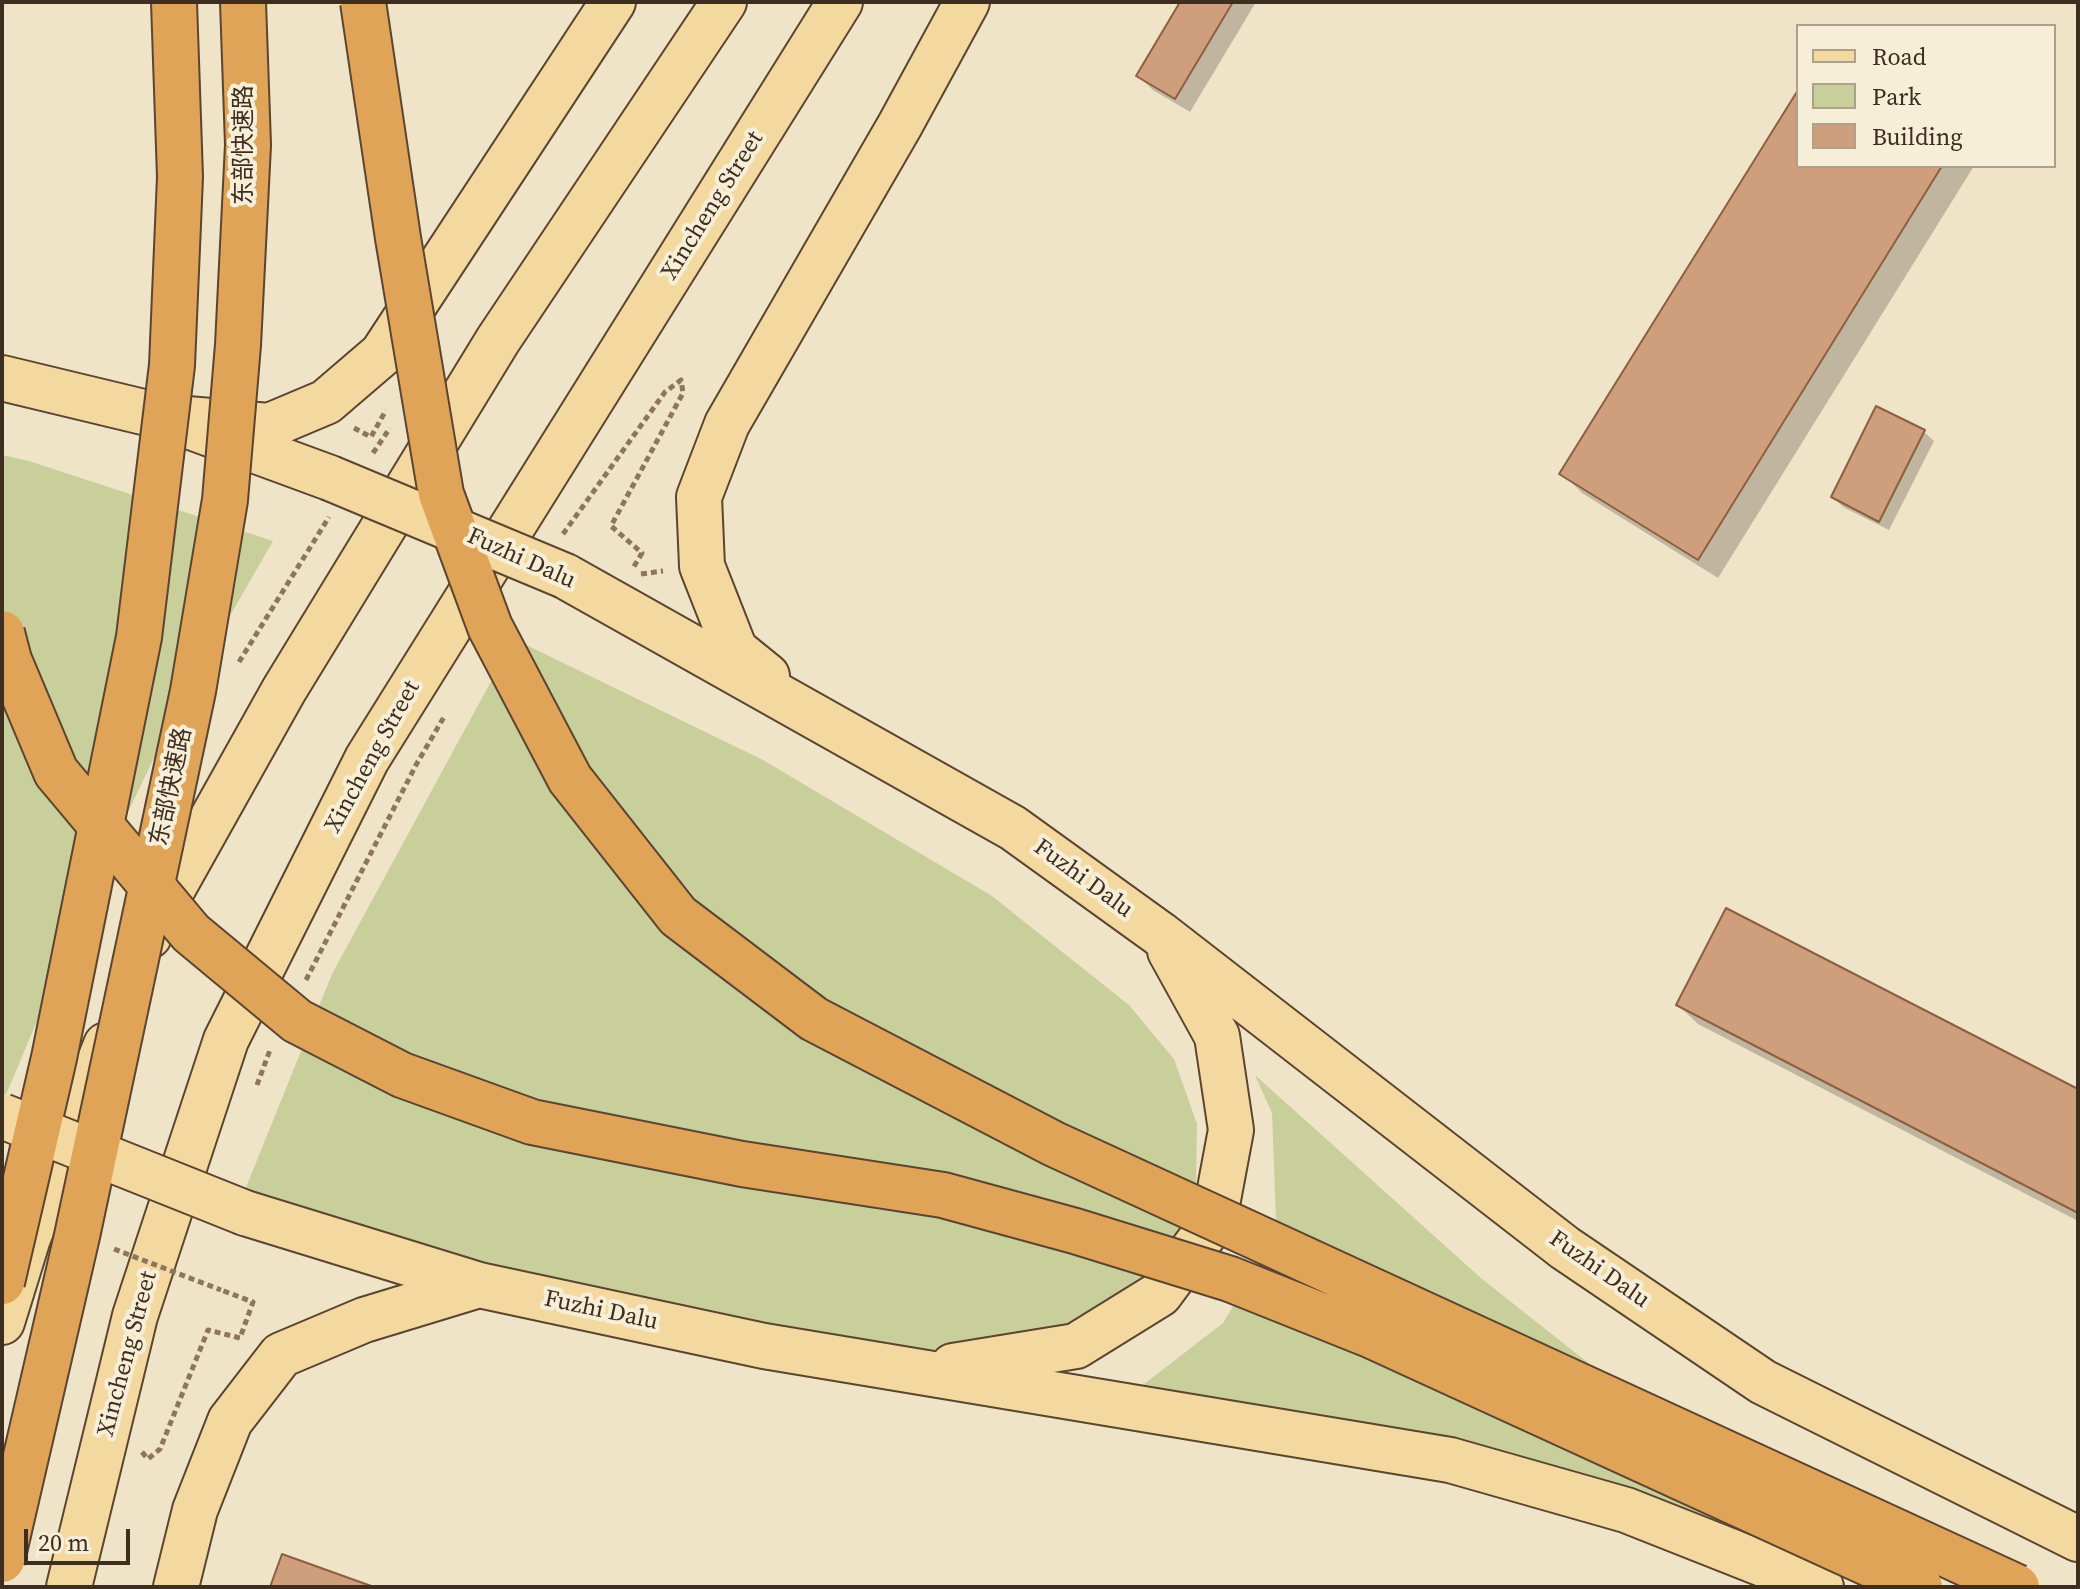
<!DOCTYPE html>
<html>
<head>
<meta charset="utf-8">
<style>
  body { margin:0 }
  #map { position:relative; width:2080px; height:1589px; overflow:hidden; background:#f0e4c8; font-family:"Source Serif 4",serif }
  canvas { display:block }
  .frame { position:absolute; inset:0; border:4px solid #3d2e20; pointer-events:none }
  .legend { position:absolute; left:1796px; top:24px; width:260px; height:144px; box-sizing:border-box; background:#f7eed8; border:2px solid #ada18e; margin:0; padding:10px 14px; list-style:none; font-size:24px; color:#3d2e20 }
  .legend li { display:flex; align-items:center; gap:16px; height:40px }
  .legend b { width:40px; border:2px solid #ada18e }
  .scale { position:absolute; left:24px; top:1529px; width:106px; height:36px; box-sizing:border-box; border:4px solid #3d2e20; border-top:0; padding-left:10px; font-size:24px; line-height:28px; white-space:nowrap; color:#3d2e20; -webkit-text-stroke:6px #f7eed8; paint-order:stroke }
</style>
</head>
<body>
<div id="map">
<canvas width="2080" height="1589"></canvas>
<div class="frame"></div>
<ul class="legend">
<li><b style="height:10px;background:#f3d9a0"></b>Road</li>
<li><b style="height:22px;background:#c9cf9b"></b>Park</li>
<li><b style="height:22px;background:#cf9f7d"></b>Building</li>
</ul>
<div class="scale">20 m</div>
</div>
<script>
const c = document.querySelector('canvas').getContext('2d');
c.lineJoin = 'round';
function fillPath(path, color) {
  c.fillStyle = color;
  c.fill(path, 'evenodd');
}
function toPath(rows) {
  const path = new Path2D();
  for (const r of rows) {
    path.moveTo(r[0], r[1]);
    for (let i = 2; i < r.length; i += 2) path.lineTo(r[i], r[i + 1]);
  }
  return path;
}
function trace(path, color, width, dash) {
  c.strokeStyle = color;
  c.lineWidth = width;
  c.lineCap = dash ? 'butt' : 'round';
  c.setLineDash(dash || []);
  c.stroke(path);
}
function drawText(font, color, halo, rows, align = 'center') {
  c.font = font + ' "Source Serif 4","Noto Sans SC",serif';
  c.lineWidth = 8;
  c.setLineDash([]);
  c.textBaseline = 'middle';
  c.strokeStyle = halo;
  c.fillStyle = color;
  for (const [text, x, y, turn = 0] of rows) {
    c.save();
    c.translate(x, y);
    c.rotate((+turn || 0) * Math.PI / 180);
    c.textAlign = isNaN(turn) ? turn : align;
    if (halo) c.strokeText(text, 0, 0);
    c.fillText(text, 0, 0);
    c.restore();
  }
}
const green = toPath([
  [2,455,29,461,273,541,182,699,99,873,3,1102],
  [514,639,763,760,992,896,1129,1005,1174,1059,1197,1124,1196,1181,1179,1246,1155,1291,986,1372,713,1330,243,1195,332,974],
  [1255,1075,1482,1279,1634,1399,1771,1540,1592,1482,1117,1405,1223,1323,1256,1268,1276,1221,1272,1113]
]);
const shadow = toPath([
  [1183,2,1256,2,1190,112,1153,90,1138,76],
  [1798,94,1798,166,1974,166,1718,578,1582,493,1562,473],
  [1924,432,1934,441,1889,530,1843,507,1833,497],
  [1678,1005,2078,1092,2078,1221,1698,1024]
]);
const building = toPath([
  [1180,2,1233,2,1175,99,1136,76,1180,2],
  [1798,90,1798,166,1942,166,1698,560,1559,474,1798,90],
  [1876,406,1925,430,1879,522,1831,497,1876,406],
  [1726,908,2078,1089,2078,1213,1676,1005,1726,908],
  [282,1554,374,1587,270,1587,282,1554]
]);
const path = toPath([
  [354,428,371,437,386,410],
  [373,453,390,428],
  [563,534,665,392,681,380,683,393,611,526,642,553,633,568],
  [641,574,663,571],
  [239,662,329,517],
  [306,980,416,765,444,717],
  [257,1085,270,1050],
  [142,1452,148,1459,160,1449,208,1330,240,1338,253,1302,221,1290]
]);
const major = toPath([
  [2,378,164,417,330,478],
  [164,417,269,426,326,402,382,354,613,2],
  [565,576,1013,828,1160,934,1565,1248,1763,1382,2078,1539],
  [767,676,735,650,702,566,699,497,727,424,900,125,967,2],
  [149,936,158,915,284,690,498,340,724,2],
  [245,1213,479,1285,764,1346,1450,1460,1626,1510,1821,1587],
  [2,1322,28,1238,106,1045],
  [953,1366,1076,1346,1160,1294,1214,1221,1231,1130,1217,1036,1170,951],
  [69,1587,135,1316,226,1040,367,759,840,2],
  [176,1587,195,1510,230,1421,281,1355,364,1320,479,1285]
]);
const pathBridge = toPath([
  [114,1249,221,1290]
]);
const majorBridge = toPath([
  [330,478,565,576],
  [2,1116,245,1213]
]);
const highwayBridge = toPath([
  [363,2,398,238,441,494,490,627,570,779,678,916,814,1019,1054,1144,2017,1587],
  [2,633,9,660,56,772,191,933,297,1021,402,1075,532,1122,742,1164,943,1195,1075,1231,1230,1279,1370,1335,1920,1587],
  [2,1282,54,1058,139,637,172,365,180,177,174,2],
  [2,1560,77,1236,193,691,225,500,238,345,248,145,243,2]
]);
const streetNames = [
  ["东部快速路",245,145,-90],
  ["Xincheng Street",713,206,-58],
  ["Fuzhi Dalu",521,559,24],
  ["Xincheng Street",373,757,-61],
  ["东部快速路",172,787,-78],
  ["Fuzhi Dalu",1083,879,36],
  ["Fuzhi Dalu",1599,1270,35],
  ["Fuzhi Dalu",601,1311,12],
  ["Xincheng Street",128,1354,-75]
];
fillPath(green, '#c9cf9b');
fillPath(shadow, '#0003');
fillPath(building, '#cf9f7d');
trace(building, '#8d5f41', 2);
trace(major, '#5b4430', 48);
trace(path, '#8d765c', 5, [6, 4]);
trace(major, '#f3d9a0', 44);
trace(majorBridge, '#5b4430', 48, []);
trace(highwayBridge, '#5b4430', 48, []);
trace(pathBridge, '#8d765c', 5, [6, 4]);
trace(majorBridge, '#f3d9a0', 44);
trace(highwayBridge, '#e0a458', 44);
drawText('24px', '#3d2e20', '#f7eed8', streetNames);
</script>
</body>
</html>
